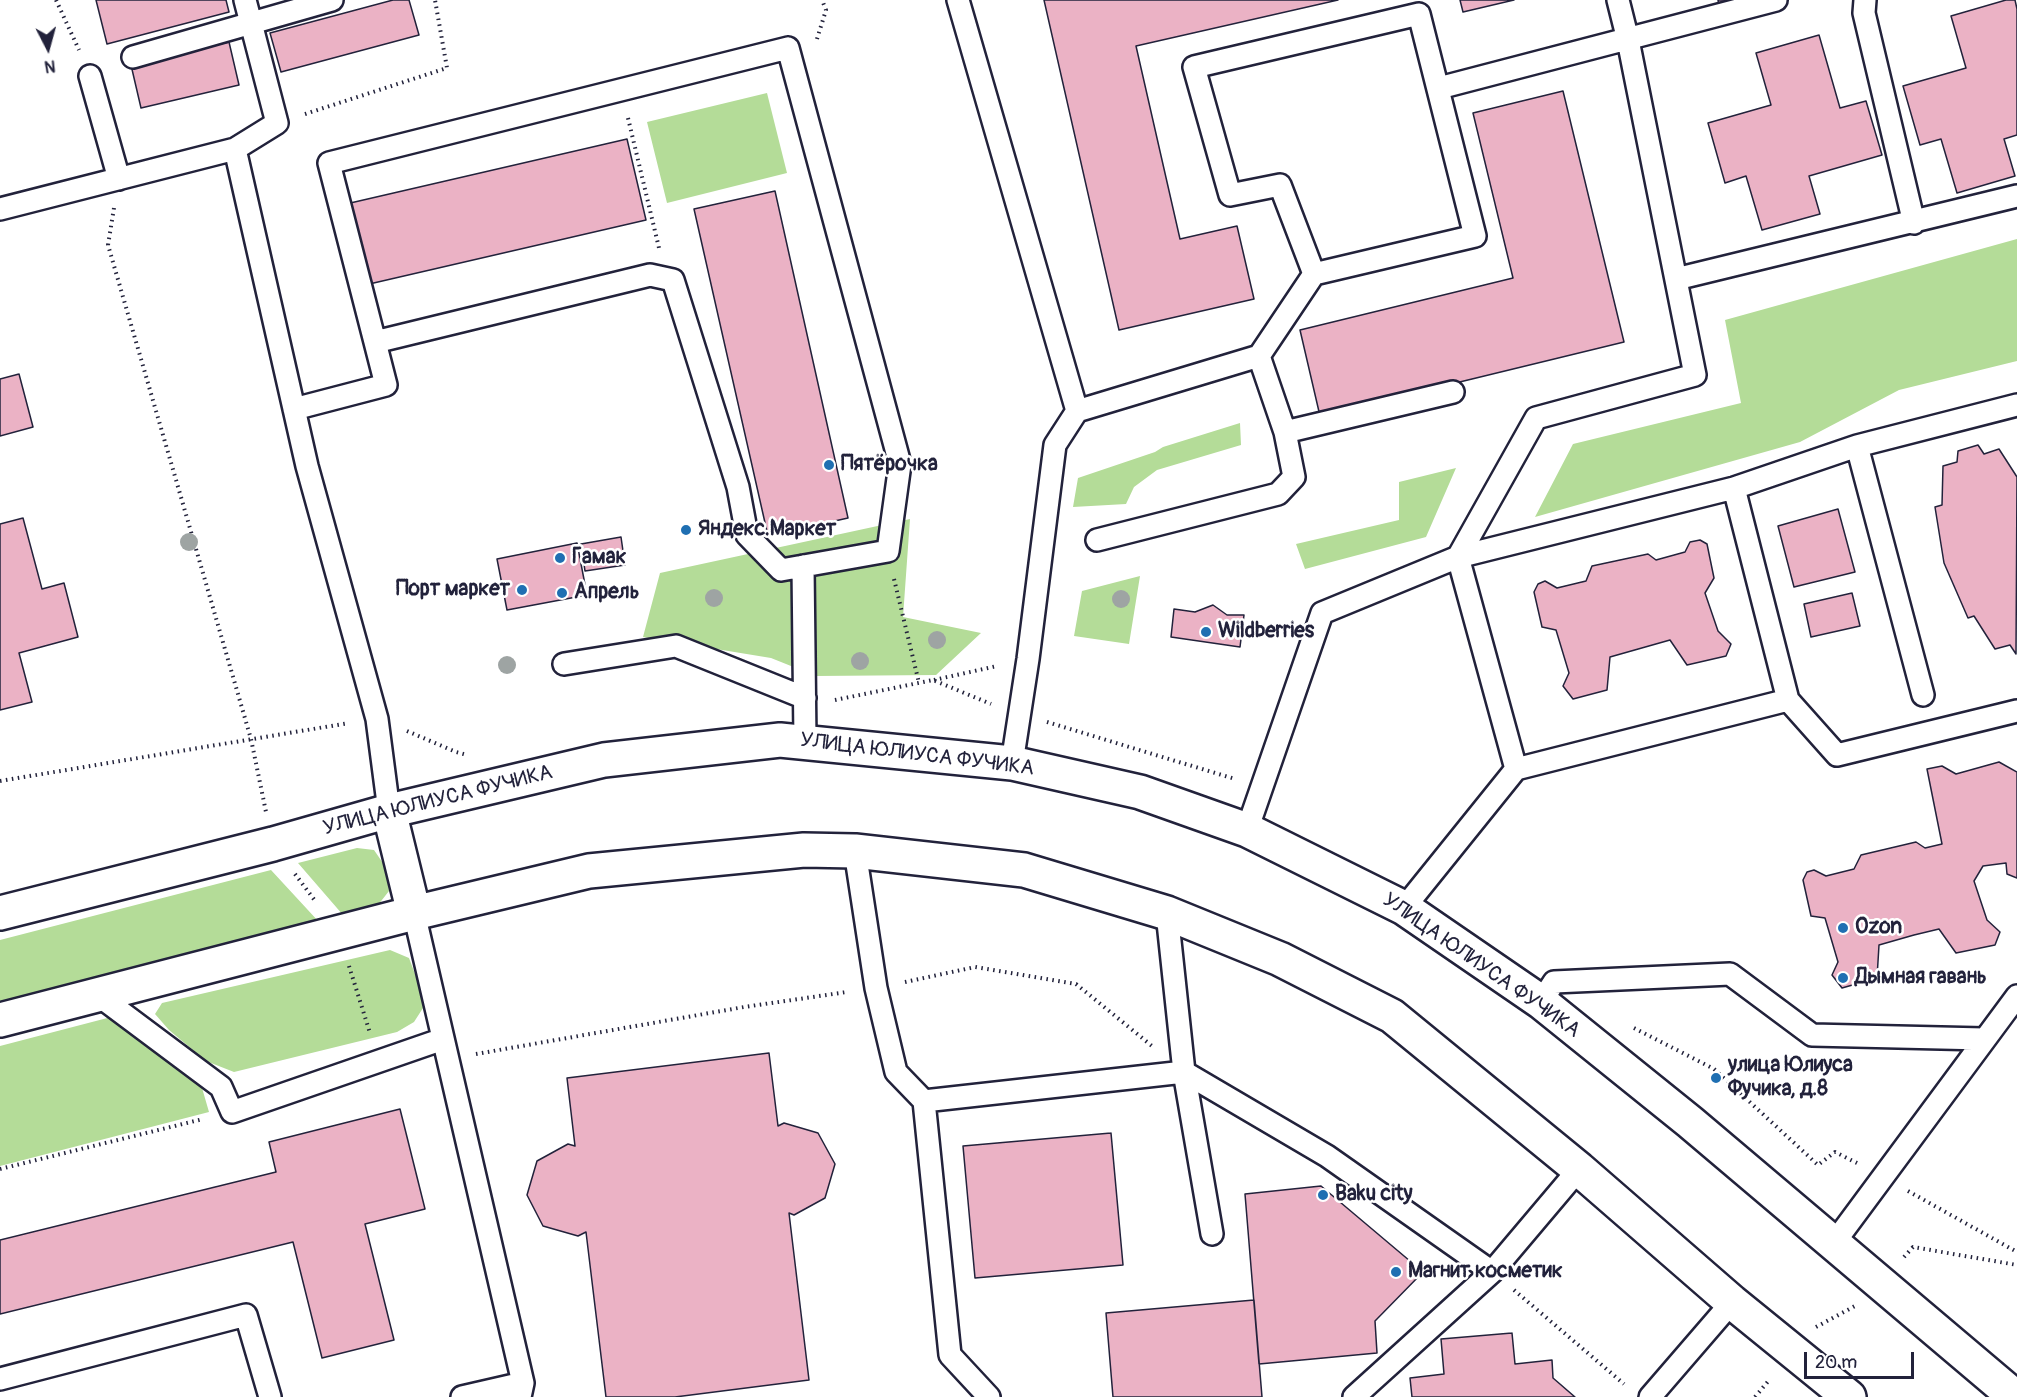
<!DOCTYPE html>
<html>
<head>
<meta charset="utf-8">
<style>
  body { margin:0 }
  #map { position:relative; width:2017px; height:1397px; overflow:hidden; background:#fff; font-family:Pangolin,sans-serif }
  canvas { display:block }
  .north { position:absolute; left:18px; top:18px; width:60px; height:60px; -webkit-text-stroke:4px #fff; paint-order:stroke; rotate:174deg; font-size:16px; font-weight:700; line-height:24px; text-align:center; color:#22223b }
  .north::after { content:''; display:block; margin:auto; width:21px; height:27px; background:#22223b; clip-path:polygon(50% 0,100% 100%,50% 72%,0 100%) }
  .scale { position:absolute; left:1804px; top:1352px; width:110px; height:27px; box-sizing:border-box; border:3px solid #22223b; border-top:0; padding-left:8px; font-size:18px; line-height:21px; white-space:nowrap; color:#22223b; -webkit-text-stroke:4px #fff; paint-order:stroke }
</style>
</head>
<body>
<div id="map">
<canvas width="2017" height="1397"></canvas>
<div class="north">N</div>
<div class="scale">20 m</div>
</div>
<script>
const c = document.querySelector('canvas').getContext('2d');
c.lineJoin = 'round';
function fillPath(path, color) {
  c.fillStyle = color;
  c.fill(path, 'evenodd');
}
function toPath(rows) {
  const path = new Path2D();
  for (const r of rows) {
    path.moveTo(r[0], r[1]);
    for (let i = 2; i < r.length; i += 2) path.lineTo(r[i], r[i + 1]);
  }
  return path;
}
function trace(path, color, width, dash) {
  c.strokeStyle = color;
  c.lineWidth = width;
  c.lineCap = dash ? 'butt' : 'round';
  c.setLineDash(dash || []);
  c.stroke(path);
}
function drawText(font, color, halo, rows, align = 'center') {
  c.font = font + ' Pangolin,sans-serif';
  c.lineWidth = 5;
  c.setLineDash([]);
  c.textBaseline = 'middle';
  c.strokeStyle = halo;
  c.fillStyle = color;
  for (const [text, x, y, turn = 0] of rows) {
    c.save();
    c.translate(x, y);
    c.rotate((+turn || 0) * Math.PI / 180);
    c.textAlign = isNaN(turn) ? turn : align;
    if (halo) c.strokeText(text, 0, 0);
    c.fillText(text, 0, 0);
    c.restore();
  }
}
const green = toPath([
  [767,93,787,173,667,203,647,122],
  [2017,239,2017,361,1899,390,1800,442,1535,517,1573,444,1741,403,1725,320],
  [1240,423,1241,445,1157,470,1134,487,1126,504,1073,507,1078,478,1155,452,1163,447],
  [1456,468,1426,537,1305,569,1296,544,1399,520,1399,482],
  [910,519,903,617,981,633,936,675,816,676,771,658,643,637,660,573],
  [1140,576,1129,644,1074,636,1082,591],
  [357,848,374,850,387,869,389,891,378,905,343,915,298,863],
  [271,870,319,922,0,1004,0,940],
  [390,950,409,958,421,990,423,1008,414,1022,397,1032,234,1072,206,1061,169,1030,155,1014,162,1003],
  [115,1016,200,1081,209,1112,0,1166,0,1046]
]);
const building = toPath([
  [96,0,226,0,229,12,107,44,96,0],
  [393,0,409,0,419,35,281,72,270,33,393,0],
  [1044,0,1338,0,1136,46,1180,239,1237,226,1254,299,1119,330,1044,0],
  [1460,0,1514,0,1463,12,1460,0],
  [1718,0,1738,0,1719,5,1718,0],
  [2006,0,2015,0,2017,9,2017,135,2004,139,2015,176,1957,193,1941,139,1920,145,1903,86,1966,68,1951,16,2006,0],
  [1819,35,1840,108,1866,101,1882,155,1809,176,1820,214,1762,230,1746,176,1725,183,1708,123,1771,105,1756,53,1819,35],
  [229,42,239,85,141,108,131,65,229,42],
  [1563,91,1624,342,1320,416,1300,330,1513,278,1473,113,1563,91],
  [627,139,646,220,365,285,346,204,627,139],
  [775,191,848,518,768,536,694,209,775,191],
  [19,374,33,427,0,436,0,379,19,374],
  [1978,445,1984,454,1999,449,2017,477,2016,654,2010,645,1995,649,1974,616,1968,618,1944,563,1935,507,1942,505,1943,466,1957,462,1958,451,1978,445],
  [1838,509,1855,572,1794,587,1778,526,1838,509],
  [23,518,42,589,64,583,78,637,19,653,32,702,0,710,0,524,23,518],
  [621,537,625,565,585,571,581,544,621,537],
  [1700,540,1707,544,1714,578,1705,593,1718,631,1731,644,1726,656,1687,665,1670,640,1610,657,1607,690,1573,699,1563,686,1569,673,1556,630,1542,627,1534,592,1538,584,1545,581,1557,588,1586,581,1592,566,1648,554,1656,560,1685,552,1690,542,1700,540],
  [577,543,587,595,507,610,497,559,577,543],
  [1852,593,1860,626,1811,637,1804,604,1852,593],
  [1213,605,1227,615,1244,615,1240,647,1171,637,1174,609,1195,612,1213,605],
  [1999,762,2017,772,2017,878,2007,874,2006,863,1983,866,1974,881,1987,920,2000,932,1995,945,1956,953,1939,929,1914,935,1879,945,1877,978,1842,988,1832,975,1838,962,1825,918,1811,916,1803,880,1807,872,1814,870,1826,876,1854,869,1861,855,1916,842,1925,848,1942,844,1927,769,1942,766,1956,774,1999,762],
  [769,1053,778,1126,784,1123,818,1133,835,1164,825,1198,794,1215,789,1213,809,1380,675,1397,606,1397,586,1232,578,1236,543,1226,527,1195,537,1161,568,1144,575,1146,567,1078,769,1053],
  [400,1109,425,1209,365,1224,394,1340,322,1358,293,1242,0,1314,0,1240,276,1172,269,1142,400,1109],
  [1111,1133,1123,1265,975,1278,963,1146,1111,1133],
  [1321,1186,1423,1272,1375,1321,1377,1353,1259,1364,1245,1194,1321,1186],
  [1254,1300,1262,1397,1113,1397,1106,1313,1254,1300],
  [1512,1333,1515,1364,1552,1360,1553,1378,1575,1397,1412,1397,1410,1378,1444,1374,1441,1339,1512,1333]
]);
const path = toPath([
  [56,0,79,50],
  [817,39,826,10,822,0],
  [305,114,447,68,435,0],
  [628,118,659,248],
  [114,208,108,245,251,739,266,812],
  [894,579,919,683],
  [934,680,997,666],
  [835,700,933,680,991,704],
  [1047,722,1235,779],
  [407,731,456,752,467,755],
  [0,781,349,723],
  [295,874,316,902],
  [349,966,370,1033],
  [905,982,975,967,1076,984,1152,1046],
  [1634,1028,1714,1069,1818,1165,1835,1152,1857,1163],
  [476,1054,744,1007,847,992],
  [0,1169,203,1119],
  [1908,1191,2017,1252],
  [1904,1257,1913,1247,2017,1265],
  [1514,1290,1624,1384],
  [1816,1327,1855,1306],
  [1755,1397,1770,1379]
]);
const service = toPath([
  [958,0,1077,411,1259,356,1285,432,1294,477,1278,494,1097,540],
  [1865,0,1864,13,1914,223],
  [788,48,900,464,888,551,781,570,747,535,738,487,673,280,650,275,375,342,329,163,788,48],
  [133,57,332,0],
  [90,76,119,179],
  [1439,88,1776,0],
  [235,149,277,123,245,0],
  [0,209,235,149,307,466,377,719,389,811],
  [1676,279,2017,196],
  [1259,356,1314,274,1280,185,1230,195,1194,67,1419,14,1475,236,1314,274],
  [294,409,386,385,375,342],
  [1285,432,1453,392],
  [1857,446,2017,405],
  [1734,488,1788,700,1837,755,2017,711],
  [803,566,805,741],
  [564,664,676,646,805,698],
  [1012,763,1028,659,1055,445,1077,411],
  [1516,769,1458,557,1536,418,1695,375,1628,40,1618,0],
  [1247,830,1322,613,1458,557,1734,488,1857,446,1923,695],
  [855,851,876,988,896,1072,924,1101,1184,1072,1327,1156,1492,1272],
  [1404,908,1516,769,1788,700],
  [414,913,523,1383,520,1397],
  [1167,913,1184,1072,1212,1234],
  [98,995,221,1087,232,1112,443,1039],
  [1541,1002,1554,982,1730,974,1812,1035,1984,1039],
  [924,1101,950,1355,989,1397],
  [1834,1243,2017,996],
  [0,1379,246,1315,270,1397],
  [462,1397,523,1383],
  [1354,1397,1492,1272,1579,1169],
  [1650,1397,1732,1302]
]);
const secondary = toPath([
  [389,811,414,913],
  [0,913,273,844,389,811,604,760,780,740,1012,763,1140,792,1247,830,1404,908,1541,1002,1690,1122,2015,1397],
  [0,1020,414,913,589,871,804,850,855,851,1024,870,1167,913,1280,959,1392,1016,1579,1169,1732,1302,1849,1397]
]);
const trees = [
  [189,542],
  [714,598],
  [1121,599],
  [937,640],
  [860,661],
  [507,665]
];
const markers = [
  [829,465,6,"#1f6fb2"],
  [686,530,6,"#1f6fb2"],
  [560,558,6,"#1f6fb2"],
  [522,590,6,"#1f6fb2"],
  [562,593,6,"#1f6fb2"],
  [1206,632,6,"#1f6fb2"],
  [1843,928,6,"#1f6fb2"],
  [1843,978,6,"#1f6fb2"],
  [1716,1078,6,"#1f6fb2"],
  [1323,1195,6,"#1f6fb2"],
  [1396,1272,6,"#1f6fb2"]
];
const poiNames = [
  ["Пятёрочка",841,465],
  ["Яндекс.Маркет",698,530],
  ["Гамак",572,558],
  ["Порт маркет",510,590,"right"],
  ["Апрель",574,593],
  ["Wildberries",1218,632],
  ["Ozon",1855,928],
  ["Дымная гавань",1855,978],
  ["улица Юлиуса",1728,1066],
  ["Фучика, д.8",1728,1090],
  ["Baku city",1335,1195],
  ["Магнит косметик",1408,1272]
];
const streetNames = [
  ["УЛИЦА ЮЛИУСА ФУЧИКА",917,755,7],
  ["УЛИЦА ЮЛИУСА ФУЧИКА",438,801,-14],
  ["УЛИЦА ЮЛИУСА ФУЧИКА",1481,966,35]
];
fillPath(green, '#b4dc98');
fillPath(building, '#ebb2c5');
trace(building, '#22223b', 1.5);
trace(service, '#22223b', 26);
trace(secondary, '#22223b', 38);
trace(path, '#22223b', 4, [1.5, 4.5]);
trace(service, '#fff', 21);
trace(secondary, '#fff', 33);
c.fillStyle = '#9ea4a3';
for (const [x, y] of trees) {
  c.beginPath();
  c.arc(x, y, 9, 0, 2 * Math.PI);
  c.fill();
}
for (const [x, y, r, color] of markers) {
  const dot = new Path2D();
  dot.arc(x, y, r, 0, 2 * Math.PI);
  c.fillStyle = color;
  c.fill(dot);
  trace(dot, '#fff', 2);
}
drawText('bold 21px', '#22223b', '#fff', poiNames, 'left');
drawText('21px', '#22223b', '#fff', streetNames);
</script>
</body>
</html>
